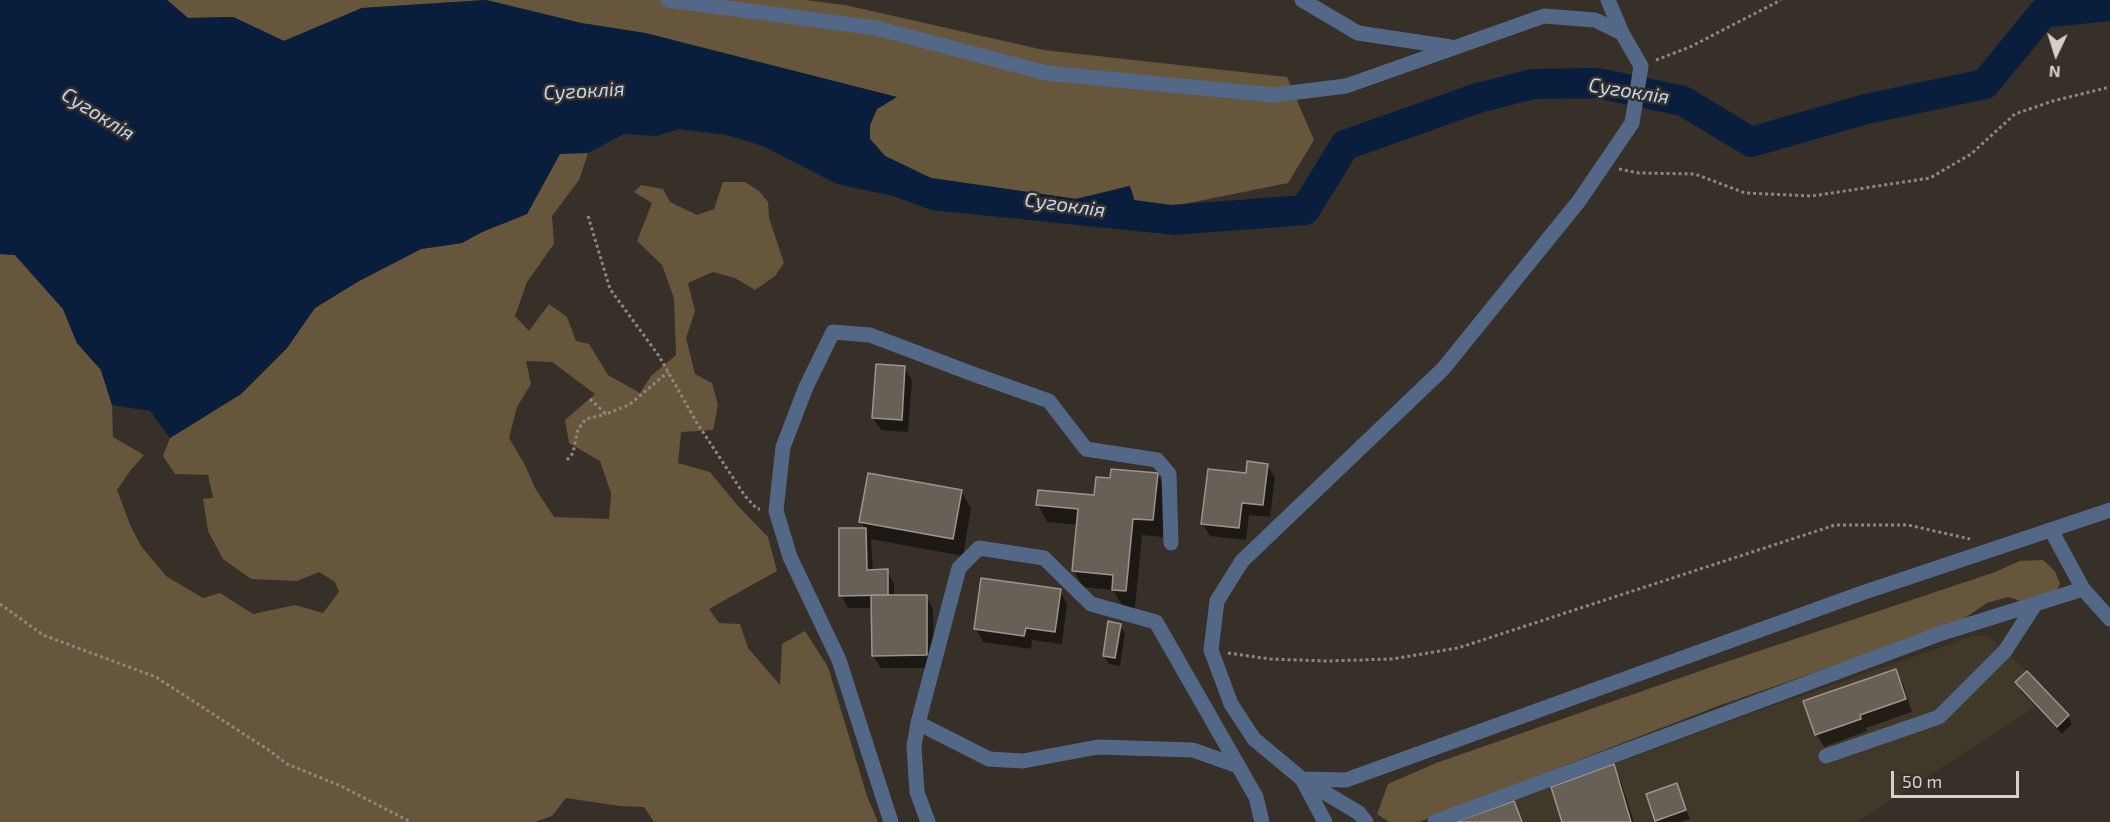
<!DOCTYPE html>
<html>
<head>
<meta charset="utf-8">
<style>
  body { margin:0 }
  #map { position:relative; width:2110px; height:822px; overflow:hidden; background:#363028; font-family:"Exo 2",sans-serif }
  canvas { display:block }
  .north { position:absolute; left:2026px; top:24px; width:60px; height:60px; -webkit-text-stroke:4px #363028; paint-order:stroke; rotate:184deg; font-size:16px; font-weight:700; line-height:24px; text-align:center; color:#d4d1cb }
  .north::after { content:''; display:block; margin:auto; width:21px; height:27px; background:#d4d1cb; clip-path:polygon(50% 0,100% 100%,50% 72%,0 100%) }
  .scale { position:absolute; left:1891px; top:771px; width:128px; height:27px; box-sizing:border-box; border:3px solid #d4d1cb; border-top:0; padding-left:8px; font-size:18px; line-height:21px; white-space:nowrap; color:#d4d1cb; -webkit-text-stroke:4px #363028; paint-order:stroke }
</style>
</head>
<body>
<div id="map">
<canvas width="2110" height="822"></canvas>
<div class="north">N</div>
<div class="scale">50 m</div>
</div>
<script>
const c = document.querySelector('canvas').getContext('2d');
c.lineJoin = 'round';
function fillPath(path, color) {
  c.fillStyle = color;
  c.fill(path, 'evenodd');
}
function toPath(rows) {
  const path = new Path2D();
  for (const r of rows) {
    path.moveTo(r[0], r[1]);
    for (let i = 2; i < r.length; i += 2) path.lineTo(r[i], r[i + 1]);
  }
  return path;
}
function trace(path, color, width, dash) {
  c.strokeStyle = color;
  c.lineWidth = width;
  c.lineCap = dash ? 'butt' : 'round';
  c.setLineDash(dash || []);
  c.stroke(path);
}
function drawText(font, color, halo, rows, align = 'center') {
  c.font = font + ' "Exo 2",sans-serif';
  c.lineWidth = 5;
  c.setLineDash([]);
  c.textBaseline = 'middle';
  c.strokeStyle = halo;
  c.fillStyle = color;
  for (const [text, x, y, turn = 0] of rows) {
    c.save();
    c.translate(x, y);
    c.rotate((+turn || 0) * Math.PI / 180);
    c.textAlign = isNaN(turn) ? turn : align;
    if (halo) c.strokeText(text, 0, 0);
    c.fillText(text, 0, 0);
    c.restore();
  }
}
const built = toPath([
  [1973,636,1988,636,2027,671,2049,694,2037,706,1857,822,1455,822,1769,707]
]);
const green = toPath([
  [167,0,806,0,845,5,1044,50,1287,77,1314,140,1288,183,1169,207,1137,208,1129,186,1076,199,931,178,885,156,870,139,870,125,877,109,896,97,645,33,581,23,486,0,362,8,284,41,233,17,188,18],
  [560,153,588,153,579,180,552,216,554,244,527,282,515,316,529,331,549,304,567,317,576,341,589,344,608,375,640,393,651,376,676,355,674,298,662,265,637,241,652,203,634,192,641,185,663,189,670,202,697,215,714,209,723,182,745,182,759,191,768,202,769,218,784,263,775,276,755,290,735,278,713,272,688,283,695,311,686,338,695,374,712,383,718,405,713,430,681,432,678,463,710,472,738,506,768,537,777,571,709,609,719,623,740,624,748,648,780,685,782,644,805,631,828,667,867,796,878,822,654,822,644,807,620,806,566,798,552,816,535,822,0,822,0,254,15,255,63,309,77,343,101,370,112,405,113,437,144,455,130,471,117,490,131,527,141,546,166,576,203,598,220,593,253,614,295,605,323,613,339,592,335,582,319,572,297,581,251,579,223,559,208,531,203,499,213,498,208,475,175,474,163,456,170,438,241,394,287,348,314,308,359,281,421,249,462,243,482,232,527,214],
  [526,361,552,362,595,394,565,420,569,443,600,461,611,493,609,519,554,517,535,488,525,465,509,438,517,407,531,384],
  [2043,560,2055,571,2060,584,2054,597,2027,603,2008,597,1987,603,1957,623,1718,706,1419,822,1389,822,1377,814,1388,784,1436,763,1720,664,1995,572,2020,561]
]);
const water = toPath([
  [0,0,167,0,188,18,233,17,284,41,362,8,486,0,581,23,645,33,897,97,877,109,870,125,870,139,885,156,931,178,1076,199,1130,186,1137,208,1169,207,1172,220,1156,233,931,210,893,196,837,184,763,146,726,135,679,129,657,136,624,134,588,153,560,154,527,214,482,232,462,243,421,249,359,281,315,308,287,348,241,394,170,438,150,411,112,405,101,370,77,343,63,309,15,255,0,254]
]);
const shadow = toPath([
  [904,367,912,380,908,432,881,430,873,418],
  [1267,465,1275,478,1270,517,1249,515,1246,540,1210,536,1202,523],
  [1157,474,1167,491,1163,537,1142,535,1135,608,1123,607,1113,590,1083,587,1074,571,1078,525,1047,522,1038,505,1096,496,1112,480],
  [961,491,971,508,963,556,871,539,873,571,887,571,894,584,894,596,926,596,933,609,934,668,881,668,873,656,873,608,848,608,841,595,865,529,861,522],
  [1060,591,1067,604,1062,644,1032,640,1031,649,983,642,976,629],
  [1120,625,1125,633,1120,666,1109,664,1104,656],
  [1895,671,1903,684,1912,712,1866,728,1867,731,1824,747,1816,734],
  [2017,683,2068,716,2072,724,2062,734,2021,691],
  [1613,766,1620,779,1634,822,1563,822],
  [1676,785,1690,819,1680,822,1657,822,1656,820]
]);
const river = toPath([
  [1134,215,1172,220,1305,210,1345,145,1478,98,1533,84,1597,83,1683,101,1751,142,1866,109,1985,84,2043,13,2110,6]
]);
const building = toPath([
  [876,364,905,366,902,420,872,418,876,364],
  [1247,461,1268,464,1263,505,1242,503,1239,528,1201,524,1208,469,1246,473,1247,461],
  [1111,469,1158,473,1153,520,1133,519,1126,591,1112,590,1113,575,1072,571,1078,509,1036,505,1038,490,1094,495,1096,477,1110,478,1111,469],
  [868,473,962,490,953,539,859,522,868,473],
  [839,528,866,528,867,570,888,569,888,595,839,596,839,528],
  [981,578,1061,589,1055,632,1026,628,1024,636,974,629,981,578],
  [871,595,927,595,927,655,872,656,871,595],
  [1108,621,1121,624,1115,658,1103,656,1108,621],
  [1896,669,1906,699,1860,715,1861,719,1815,735,1803,701,1896,669],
  [2027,671,2069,715,2057,727,2015,682,2027,671],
  [1614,764,1631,822,1562,822,1551,787,1614,764],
  [1677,783,1686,810,1655,821,1646,794,1677,783],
  [1514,801,1522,822,1455,822,1514,801]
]);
const path = toPath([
  [1656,60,1690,47,1781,0],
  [1619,169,1639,173,1695,174,1745,193,1812,196,1930,178,1971,154,2015,114,2053,101,2110,87],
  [588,216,610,289,659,356,697,423,745,496,757,509,760,509],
  [590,399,606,414,629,405,668,372],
  [567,460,573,453,578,429,586,419,606,414],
  [0,604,43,635,156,677,270,751,287,764,341,786,411,822],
  [1228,653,1270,659,1326,661,1392,659,1458,648,1835,525,1908,525,1970,539]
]);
const minor = toPath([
  [668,0,876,28,1046,73,1274,95,1346,86,1544,16,1595,20,1622,33,1641,66,1632,123,1579,201,1443,369,1242,561,1217,601,1211,650,1231,704,1254,739,1302,779,1325,822],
  [1302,0,1358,33,1451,47],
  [1608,0,1622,33],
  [2051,530,2083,589,2110,619],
  [918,723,914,746,917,792,928,822],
  [1826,756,1939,717,2005,651,2036,603],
  [1238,766,1193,750,1098,747,1023,761,989,759,918,723,959,568,979,548,1044,558,1091,604,1156,622,1256,797,1262,822],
  [891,822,839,660,790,557,776,511,783,447,806,387,833,332,870,335,973,374,1049,401,1086,449,1157,460,1169,474,1171,543],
  [1366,822,1359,813,1302,779,1346,780,1862,593,2110,510],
  [1435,822,1942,633,2083,589]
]);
const waterNames = [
  ["Сугоклія",584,91,-3],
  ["Сугоклія",1629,91,9],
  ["Сугоклія",98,114,32],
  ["Сугоклія",1065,205,8]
];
fillPath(built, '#403829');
fillPath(green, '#66563b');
fillPath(water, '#091e3c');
fillPath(shadow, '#0007');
trace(river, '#091e3c', 30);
fillPath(building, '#666056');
trace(building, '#9c958b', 1.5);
trace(path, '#8c8780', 3, [3, 3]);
trace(minor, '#536887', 15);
drawText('italic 20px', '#bdd5f9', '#363028', waterNames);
</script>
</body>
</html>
